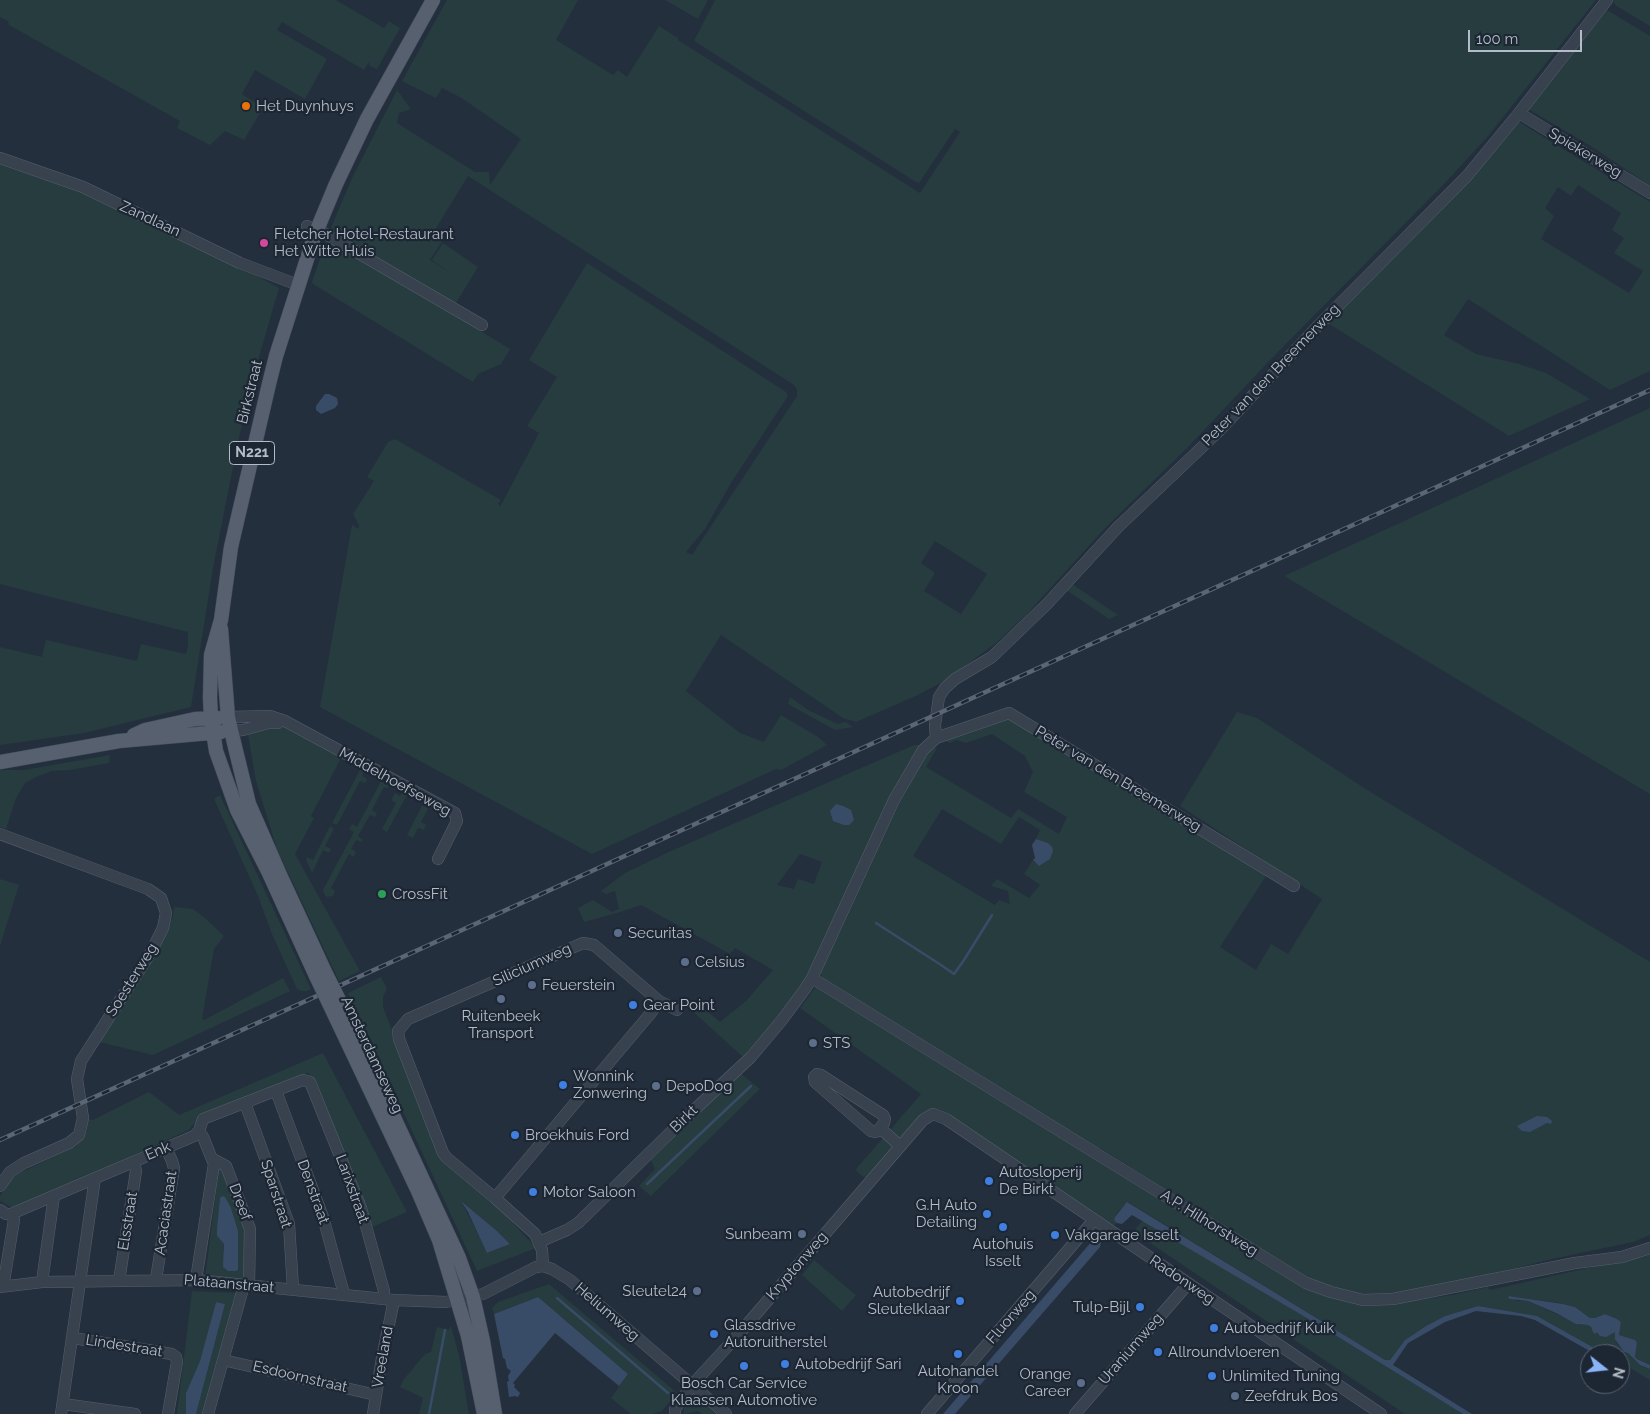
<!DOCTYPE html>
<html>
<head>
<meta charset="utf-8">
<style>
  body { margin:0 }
  #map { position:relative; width:1650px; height:1414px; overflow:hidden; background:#242f3e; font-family:Raleway,sans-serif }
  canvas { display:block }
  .north { position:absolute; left:1580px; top:1344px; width:50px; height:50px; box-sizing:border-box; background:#1d2633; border:1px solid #59626f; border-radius:50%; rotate:106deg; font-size:14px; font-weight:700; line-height:20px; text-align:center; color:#b4bcc9 }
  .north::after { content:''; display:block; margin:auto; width:18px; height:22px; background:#8ab4f8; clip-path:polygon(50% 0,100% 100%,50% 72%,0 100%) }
  .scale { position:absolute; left:1468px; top:30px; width:114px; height:22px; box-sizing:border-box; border:2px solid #b4bcc9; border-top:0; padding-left:6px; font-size:15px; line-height:18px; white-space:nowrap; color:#b4bcc9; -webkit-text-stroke:4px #1d2633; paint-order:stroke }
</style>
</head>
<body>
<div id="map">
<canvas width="1650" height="1414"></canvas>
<div class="north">N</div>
<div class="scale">100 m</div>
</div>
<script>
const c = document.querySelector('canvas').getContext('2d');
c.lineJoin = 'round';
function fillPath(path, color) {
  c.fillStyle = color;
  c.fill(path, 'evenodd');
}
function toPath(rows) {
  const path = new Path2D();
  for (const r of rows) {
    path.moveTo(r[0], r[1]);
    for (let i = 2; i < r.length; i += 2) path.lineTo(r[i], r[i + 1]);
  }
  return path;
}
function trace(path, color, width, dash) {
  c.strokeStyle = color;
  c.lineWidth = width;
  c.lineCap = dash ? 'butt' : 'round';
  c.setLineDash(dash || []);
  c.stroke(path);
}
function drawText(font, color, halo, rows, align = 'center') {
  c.font = font + ' Raleway,sans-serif';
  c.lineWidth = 4.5;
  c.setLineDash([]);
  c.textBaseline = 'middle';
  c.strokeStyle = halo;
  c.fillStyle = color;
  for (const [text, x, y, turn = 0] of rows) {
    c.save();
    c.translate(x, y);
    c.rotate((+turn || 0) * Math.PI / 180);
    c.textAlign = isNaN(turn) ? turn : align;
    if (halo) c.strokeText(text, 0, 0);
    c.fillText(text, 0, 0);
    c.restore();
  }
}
const green = toPath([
  [0,0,336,0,384,28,389,21,400,28,377,69,370,66,369,62,364,70,282,22,277,30,327,59,305,99,255,70,242,94,263,108,244,140,225,131,210,145,177,128,180,121,9,25,8,21,0,17],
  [447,0,578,0,556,40,613,75,618,70,627,77,659,26,678,38,678,40,920,193,960,132,955,129,919,183,916,182,694,41,715,0,1596,0,1489,135,1446,182,1273,357,1187,448,1107,526,1026,615,996,643,946,680,918,695,856,722,843,718,721,635,686,691,740,733,764,742,781,715,818,737,827,745,781,770,776,769,592,854,320,707,352,525,359,529,359,525,353,514,374,481,367,477,388,442,395,439,501,500,498,503,500,507,539,433,527,426,557,377,529,360,587,263,786,392,788,396,731,483,705,529,686,552,692,555,797,396,797,389,794,385,468,176,433,233,443,240,430,260,449,272,432,260,443,243,478,267,456,303,435,293,330,230,352,178,397,90,411,109,399,113,397,123,475,172,489,172,490,185,521,139,460,97,442,88,436,98,402,81],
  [935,541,987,574,961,614,924,591,935,573,921,563],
  [665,0,708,0,698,19],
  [1613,0,1650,0,1650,26,1615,5],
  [1607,10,1650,36,1650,186,1597,150,1530,110,1530,106],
  [1519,122,1650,202,1650,371,1610,390,1468,299,1444,335,1476,354,1519,364,1546,373,1590,399,1509,436,1326,322,1490,156],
  [1578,185,1621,213,1612,230,1624,238,1614,253,1643,271,1629,293,1541,239,1554,216,1545,208,1558,187,1571,196],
  [0,162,112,196,279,288,250,388,237,447,213,568,191,707,84,733,0,745,0,647,42,657,46,640,137,661,141,644,186,654,188,646,188,632,0,584],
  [327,239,372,264,510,349,501,364,478,374,473,382,313,284,312,282],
  [1650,408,1650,794,1284,576,1404,521],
  [1072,584,1118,615,1109,619,1066,590],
  [790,697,808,710,838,724,846,722,853,727,835,730,788,704],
  [1237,712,1257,718,1369,791,1650,962,1650,1235,1633,1242,1552,1259,1454,1284,1394,1294,1371,1295,1348,1292,1302,1276,1100,1148,1093,1148,822,979,820,970,835,939,839,934,898,806,926,755,932,748,937,748,926,767,1011,818,1018,809,1059,834,1067,817,1024,792,1033,772,1025,756,992,734,966,743,956,740,950,743,943,740,1008,718,1115,782,1266,876,1220,947,1256,970,1271,944,1288,954,1322,899,1180,806],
  [942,809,1001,844,1019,817,1040,830,1036,839,1048,843,1052,847,1037,865,1033,860,1024,874,1040,885,1029,898,997,879,991,886,1008,891,1010,904,999,900,995,905,913,856],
  [282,725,342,756,311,816,314,818,295,854,360,971,339,981,277,849,256,781,248,734],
  [914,745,920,745,902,775,808,975,799,990,755,1045,743,1057,689,1008,701,1006,720,1022,746,1001,773,970,735,948,730,954,641,905,617,913,584,922,578,908,593,900,612,912,619,909,615,891,606,894,601,891,625,873,671,851],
  [800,854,822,862,814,884,798,879,794,889,777,885],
  [110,755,109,763,70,770,52,771,36,777,25,783,16,798,6,829,0,827,0,770,24,770],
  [361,768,365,770,362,776,367,779,365,783,360,781,337,825,332,823],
  [382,779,390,783,388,788,384,787,372,810,377,813,375,817,370,815,358,836,363,840,362,842,356,840,351,849,356,852,354,857,349,854,331,888,335,891,333,896,326,897,323,891,324,888,354,832,349,829,352,824,357,827],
  [403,791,408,793,387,832,382,829,396,803,391,800,395,793,400,796],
  [220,795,311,989,307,991,301,991,297,989,272,934,258,896,215,801,215,798],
  [424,802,430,805,421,822,426,825,424,830,418,828,413,838,407,835],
  [330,826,334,829,325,846,331,849,329,853,323,850,312,873,306,860,307,857,313,860],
  [0,879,19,885,0,946],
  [174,907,193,909,205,918,224,936,214,949,202,1019,204,1020,283,978,290,991,153,1055,99,1042,168,927,173,916],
  [381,977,387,989,383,996,383,1007,440,1155,505,1214,536,1248,477,1271,348,993],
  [461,1201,497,1231,510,1244,488,1253],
  [817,985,1325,1295,1403,1302,1452,1295,1488,1287,1490,1290,1637,1257,1650,1253,1650,1365,1637,1359,1635,1357,1637,1343,1631,1339,1619,1335,1621,1322,1617,1319,1605,1314,1595,1318,1590,1318,1575,1307,1560,1303,1509,1296,1517,1301,1528,1301,1580,1325,1588,1325,1597,1332,1615,1332,1617,1343,1624,1352,1628,1353,1639,1365,1650,1369,1650,1380,1620,1362,1620,1354,1605,1354,1537,1316,1478,1306,1445,1316,1426,1326,1405,1340,1390,1360,1385,1360,1128,1202,1117,1213,1114,1220,1117,1223,1111,1227,936,1111,868,1178,862,1176,857,1172,856,1169,921,1094,800,1008],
  [323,1053,407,1212,372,1227,318,1086,315,1080,308,1073,199,1117,189,1130,14,1209,0,1201,0,1196,12,1178,20,1173,76,1146,86,1132,88,1119,93,1120,149,1092,179,1115],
  [740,1073,760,1089,651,1196,639,1186,655,1169,651,1160],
  [221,1168,249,1234,247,1281,205,1278,219,1169],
  [222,1196,231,1208,238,1231,238,1269,237,1271,223,1250,224,1244,217,1236,220,1198],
  [1143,1220,1322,1327,1463,1414,1405,1414,1135,1233,1133,1232],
  [814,1260,856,1295,842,1311,802,1275],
  [549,1284,677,1393,662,1411,652,1414,631,1414,611,1398,628,1374,538,1297,494,1314,492,1308,498,1302],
  [192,1291,237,1293,203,1414,196,1414,225,1304,216,1302,200,1361,186,1393,186,1414,177,1414],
  [451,1326,459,1355,469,1414,419,1414,423,1398,400,1387,404,1379,425,1354,431,1352,437,1327,449,1330],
  [696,1396,716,1414,702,1414,698,1411,684,1414,684,1408,689,1400]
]);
const water = toPath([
  [325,394,329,394,337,398,338,404,335,408,321,414,316,410,316,406],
  [836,804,843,806,851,810,854,820,849,825,844,825,833,821,830,811],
  [1036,839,1048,843,1052,847,1053,851,1050,859,1039,866,1033,860,1035,858,1032,845],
  [1537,1116,1547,1117,1552,1121,1551,1124,1547,1123,1530,1132,1522,1131,1517,1126],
  [222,1196,225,1197,231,1208,238,1231,238,1269,237,1271,228,1271,223,1267,224,1244,217,1236,217,1228,220,1198],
  [461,1201,497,1231,510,1244,487,1253,468,1212],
  [1127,1202,1385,1360,1390,1360,1405,1340,1426,1326,1445,1316,1478,1306,1537,1316,1605,1354,1595,1354,1535,1320,1521,1316,1476,1311,1445,1322,1408,1343,1393,1365,1472,1414,1463,1414,1322,1327,1132,1215,1122,1224,1117,1223,1114,1220,1115,1217],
  [1097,1239,1101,1243,1100,1247,955,1414,943,1414,1093,1240],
  [1509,1296,1563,1304,1575,1307,1590,1318,1595,1318,1605,1314,1617,1319,1621,1322,1619,1335,1635,1340,1637,1343,1635,1357,1637,1359,1650,1365,1650,1369,1640,1365,1628,1353,1624,1352,1615,1339,1615,1332,1606,1337,1600,1336,1597,1332,1595,1334,1593,1332,1591,1327,1588,1325,1576,1324,1556,1313,1528,1301,1510,1299,1508,1298],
  [538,1297,628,1374,619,1386,555,1333,513,1383,515,1385,514,1387,520,1393,518,1397,515,1396,509,1397,507,1382,509,1381,508,1376,511,1371,507,1368,505,1359,503,1358,494,1314],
  [216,1302,225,1304,196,1414,186,1414,186,1393,200,1361]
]);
const stream = toPath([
  [876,923,941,965,954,974,964,960,992,915],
  [647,1184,751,1086],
  [557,1298,668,1393],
  [429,1414,445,1330]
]);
const minor = toPath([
  [1519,113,1650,193],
  [0,158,83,187,240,263,298,285],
  [307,226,324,233,482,325],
  [228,717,270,716,285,721,455,813,457,821,438,859],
  [231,731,243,730,268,723,278,723],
  [936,738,1009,713,1294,886],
  [0,834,148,889,161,898,166,913,163,928,151,952,81,1061,77,1079,83,1118,79,1135,69,1143,24,1163,10,1172,0,1186],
  [812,978,1306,1283,1331,1292,1363,1300,1393,1299,1575,1263,1622,1257,1650,1248],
  [659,1001,677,1010],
  [817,1074,821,1075,883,1115,885,1119,884,1123,878,1131,875,1132,871,1131,815,1082,814,1077,817,1074],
  [276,1091,323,1217,344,1294],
  [245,1103,289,1224,293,1289],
  [880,1128,900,1146],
  [213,1159,226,1166,250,1229,249,1285],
  [495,1198,650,1014,659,1001,594,945,583,943,408,1019,398,1031,399,1039,443,1153,447,1158,495,1198,535,1234,542,1250,543,1266],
  [0,1210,6,1214,11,1214,194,1136,199,1131,203,1119,303,1080,310,1082,361,1208,384,1291,384,1299],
  [539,1242,567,1230,578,1223,679,1124,751,1057,782,1020,805,989,812,978,894,800,923,750,936,738,935,725,939,697,945,688,955,679,992,657,1047,604,1118,527,1220,430,1317,327,1467,176,1519,113,1607,0],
  [156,1279,174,1168,172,1161,166,1148],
  [196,1280,214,1164,203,1137,199,1131],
  [119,1281,136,1171,134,1162],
  [42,1282,54,1196],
  [0,1287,42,1282,196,1280,394,1300,446,1302,483,1294,536,1267,543,1266,552,1269,570,1280,726,1414],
  [3,1287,14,1220,11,1214],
  [73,1338,172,1354,176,1357,177,1362,168,1414],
  [223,1360,376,1395],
  [63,1404,135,1414],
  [61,1414,95,1178],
  [208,1414,244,1285],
  [373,1414,382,1358,394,1300],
  [675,1414,675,1409,692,1385,738,1335,923,1120,933,1114,946,1119,1381,1414],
  [927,1414,1094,1220],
  [1075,1414,1188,1284]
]);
const major = toPath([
  [221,629,228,717,235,747,249,804,281,877,325,972],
  [134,735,145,730,195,719,218,718],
  [0,762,119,741,221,732],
  [316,976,268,871,237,810,216,751,211,718,210,698,211,655,221,620,231,547,269,384,276,356,314,237,336,184,367,119,433,0],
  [347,1016,459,1258,473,1297,483,1341,495,1414],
  [337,1020,418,1191,439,1240,468,1336,484,1414]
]);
const rail = toPath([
  [0,1140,1650,390]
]);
const majorBridge = toPath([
  [325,972,347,1016],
  [316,976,337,1020]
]);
const markers = [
  [246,106,5,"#e8710a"],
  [264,243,5,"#d1479c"],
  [382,894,5,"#2e9e5b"],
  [618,933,5,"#5c6f8a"],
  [685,962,5,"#5c6f8a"],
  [532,985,5,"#5c6f8a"],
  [501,999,5,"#5c6f8a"],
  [633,1005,5,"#3f7fe0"],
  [813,1043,5,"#5c6f8a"],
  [563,1085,5,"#3f7fe0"],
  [656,1086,5,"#5c6f8a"],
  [515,1135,5,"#3f7fe0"],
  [989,1181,5,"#3f7fe0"],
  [533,1192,5,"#3f7fe0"],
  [987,1214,5,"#3f7fe0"],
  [1003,1227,5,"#3f7fe0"],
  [802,1234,5,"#5c6f8a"],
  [1055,1235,5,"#3f7fe0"],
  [697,1291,5,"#5c6f8a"],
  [960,1301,5,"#3f7fe0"],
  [1140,1307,5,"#3f7fe0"],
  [1214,1328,5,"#3f7fe0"],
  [714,1334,5,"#3f7fe0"],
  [1158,1352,5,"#3f7fe0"],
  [958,1354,5,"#3f7fe0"],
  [785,1364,5,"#3f7fe0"],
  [744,1366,5,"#3f7fe0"],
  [1212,1376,5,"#3f7fe0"],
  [1081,1383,5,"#5c6f8a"],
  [1235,1396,5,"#5c6f8a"]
];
const shields = [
  [252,453,45]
];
const shieldNames = [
  ["N221",252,453]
];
const poiNames = [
  ["Het Duynhuys",256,106],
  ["Fletcher Hotel-Restaurant",274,234],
  ["Het Witte Huis",274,251],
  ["CrossFit",392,894],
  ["Securitas",628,933],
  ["Celsius",695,962],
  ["Feuerstein",542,985],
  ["Gear Point",643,1005],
  ["Ruitenbeek",501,1016,"center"],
  ["Transport",501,1033,"center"],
  ["STS",823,1043],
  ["Wonnink",573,1076],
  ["Zonwering",573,1093],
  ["DepoDog",666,1086],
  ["Broekhuis Ford",525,1135],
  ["Autosloperij",999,1172],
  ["De Birkt",999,1189],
  ["Motor Saloon",543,1192],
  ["G.H Auto",977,1205,"right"],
  ["Detailing",977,1222,"right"],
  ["Sunbeam",792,1234,"right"],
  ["Vakgarage Isselt",1065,1235],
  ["Autohuis",1003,1244,"center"],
  ["Isselt",1003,1261,"center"],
  ["Sleutel24",687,1291,"right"],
  ["Autobedrijf",950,1292,"right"],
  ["Sleutelklaar",950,1309,"right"],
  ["Tulp-Bijl",1130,1307,"right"],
  ["Glassdrive",724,1325],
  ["Autoruitherstel",724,1342],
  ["Autobedrijf Kuik",1224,1328],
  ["Allroundvloeren",1168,1352],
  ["Autobedrijf Sari",795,1364],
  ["Autohandel",958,1371,"center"],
  ["Kroon",958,1388,"center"],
  ["Orange",1071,1374,"right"],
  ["Career",1071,1391,"right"],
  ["Unlimited Tuning",1222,1376],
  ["Bosch Car Service",744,1383,"center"],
  ["Klaassen Automotive",744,1400,"center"],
  ["Zeefdruk Bos",1245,1396]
];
const streetNames = [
  ["Spiekerweg",1585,153,31],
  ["Zandlaan",150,219,25],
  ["Peter van den Breemerweg",1271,375,-46],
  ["Birkstraat",250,392,-76],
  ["Peter van den Breemerweg",1118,779,31],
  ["Middelhoefseweg",395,782,29],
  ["Siliciumweg",532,965,-24],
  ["Soesterweg",132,980,-58],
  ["Amsterdamseweg",372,1055,65],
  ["Birkt",684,1119,-44],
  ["Enk",158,1151,-23],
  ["Larixstraat",352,1189,70],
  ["Denstraat",313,1192,70],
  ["Sparstraat",276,1194,72],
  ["Dreef",240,1202,69],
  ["Acaciastraat",166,1213,-82],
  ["Elsstraat",128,1221,-81],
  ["A.P. Hilhorstweg",1209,1223,32],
  ["Kryptonweg",797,1266,-49],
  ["Radonweg",1182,1280,34],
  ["Plataanstraat",229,1284,5],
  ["Heliumweg",607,1312,41],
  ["Fluorweg",1011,1317,-49],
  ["Lindestraat",124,1346,9],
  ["Uraniumweg",1131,1349,-49],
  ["Vreeland",383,1357,-80],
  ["Esdoornstraat",300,1377,13]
];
fillPath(green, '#263c3f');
fillPath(water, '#394c67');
trace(stream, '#394c67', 2.5);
trace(minor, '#565f6c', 12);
trace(major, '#414a57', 15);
trace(minor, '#38414e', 11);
trace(major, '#56606e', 14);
trace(rail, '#5a6575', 4.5);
trace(rail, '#1d2633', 2.5, [8]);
trace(majorBridge, '#414a57', 15, []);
trace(majorBridge, '#56606e', 14);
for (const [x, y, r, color] of markers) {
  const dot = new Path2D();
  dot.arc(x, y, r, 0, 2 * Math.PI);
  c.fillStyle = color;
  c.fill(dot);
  trace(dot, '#1d2633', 2);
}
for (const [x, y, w] of shields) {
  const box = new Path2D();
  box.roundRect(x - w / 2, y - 11.5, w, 23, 4);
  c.fillStyle = '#1d2633';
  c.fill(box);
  trace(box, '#b4bcc9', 1);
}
drawText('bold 14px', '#b4bcc9', null, shieldNames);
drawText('15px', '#b4bcc9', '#1d2633', poiNames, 'left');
drawText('15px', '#b4bcc9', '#1d2633', streetNames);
</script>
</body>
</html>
